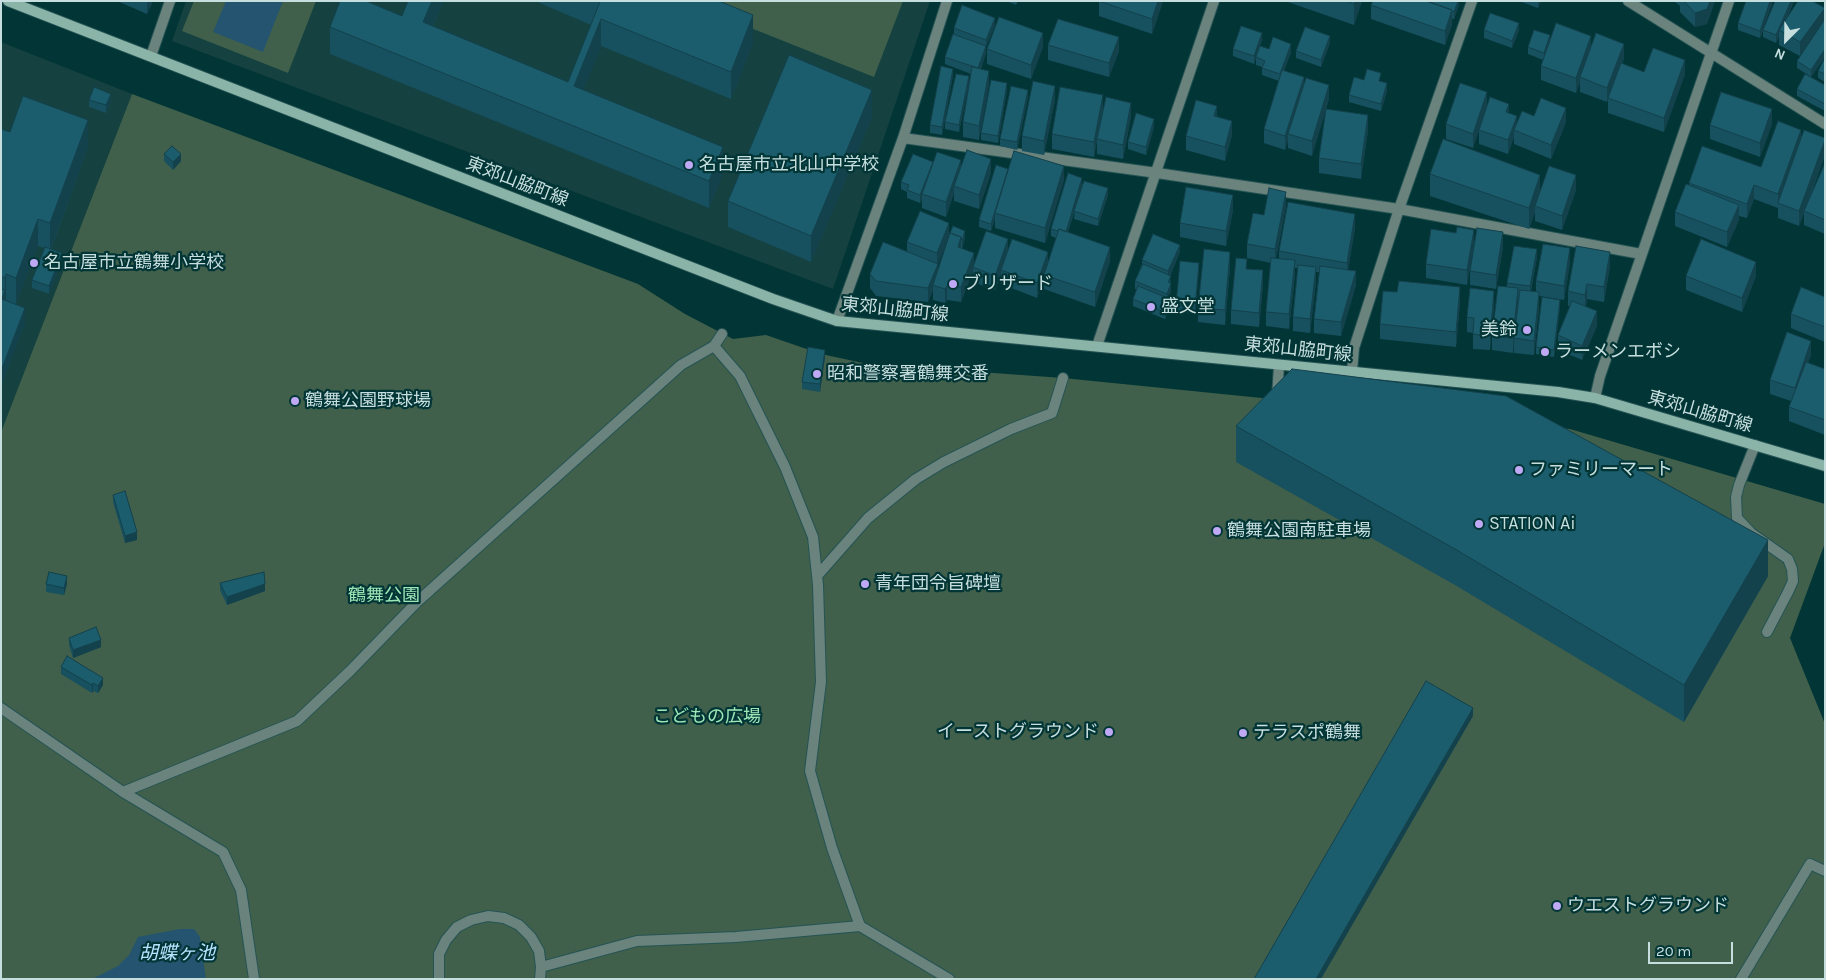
<!DOCTYPE html>
<html>
<head>
<meta charset="utf-8">
<style>
  body { margin:0 }
  #map { position:relative; width:1826px; height:980px; overflow:hidden; background:#023536; font-family:Karla,sans-serif }
  canvas { display:block }
  .frame { position:absolute; inset:0; border:2px solid #c7dede; pointer-events:none }
  .north { position:absolute; left:1761px; top:15px; width:50px; height:50px; -webkit-text-stroke:4px #023536; paint-order:stroke; rotate:203deg; font-size:14px; font-weight:700; line-height:20px; text-align:center; color:#c7dede }
  .north::after { content:''; display:block; margin:auto; width:18px; height:22px; background:#c7dede; clip-path:polygon(50% 0,100% 100%,50% 72%,0 100%) }
  .scale { position:absolute; left:1648px; top:942px; width:85px; height:22px; box-sizing:border-box; border:2px solid #c7dede; border-top:0; padding-left:6px; font-size:15px; line-height:18px; white-space:nowrap; color:#c7dede; -webkit-text-stroke:4px #023536; paint-order:stroke }
</style>
</head>
<body>
<div id="map">
<canvas width="1826" height="980"></canvas>
<div class="frame"></div>
<div class="north">N</div>
<div class="scale">20 m</div>
</div>
<script>
const c = document.querySelector('canvas').getContext('2d');
c.lineJoin = 'round';
function fillPath(path, color) {
  c.fillStyle = color;
  c.fill(path, 'evenodd');
}
function toPath(rows) {
  const path = new Path2D();
  for (const r of rows) {
    path.moveTo(r[0], r[1]);
    for (let i = 2; i < r.length; i += 2) path.lineTo(r[i], r[i + 1]);
  }
  return path;
}
function trace(path, color, width, dash) {
  c.strokeStyle = color;
  c.lineWidth = width;
  c.lineCap = dash ? 'butt' : 'round';
  c.setLineDash(dash || []);
  c.stroke(path);
}
function drawText(font, color, halo, rows, align = 'center') {
  c.font = font + ' Karla,"Noto Sans JP",sans-serif';
  c.lineWidth = 4.5;
  c.setLineDash([]);
  c.textBaseline = 'middle';
  c.strokeStyle = halo;
  c.fillStyle = color;
  for (const [text, x, y, turn = 0] of rows) {
    c.save();
    c.translate(x, y);
    c.rotate((+turn || 0) * Math.PI / 180);
    c.textAlign = isNaN(turn) ? turn : align;
    if (halo) c.strokeText(text, 0, 0);
    c.fillText(text, 0, 0);
    c.restore();
  }
}
const built = toPath([
  [186,1,930,1,833,289,172,41],
  [1,42,132,94,1,432]
]);
const green = toPath([
  [194,1,316,1,288,73,182,31],
  [683,1,903,1,874,77],
  [132,94,638,284,685,314,733,339,766,335,821,354,868,364,1063,378,1570,429,1825,504,1825,543,1790,638,1825,724,1825,979,1,979,1,432]
]);
const water = toPath([
  [226,1,283,1,263,52,213,32],
  [180,929,194,929,200,937,206,979,92,979,118,966,129,955,138,937]
]);
const lane = toPath([
  [1277,397,1279,365],
  [1755,445,1739,485,1736,497,1737,518,1751,533,1788,559,1792,569,1793,581,1788,592,1767,632]
]);
const street = toPath([
  [1628,1,1825,124],
  [151,56,170,1],
  [903,138,1157,173,1399,209,1641,254],
  [837,321,903,138,947,1],
  [714,346,740,376,785,467,813,537,818,585,821,682,810,771,832,848,860,926],
  [1097,346,1214,1],
  [1352,372,1354,348,1399,209,1472,1],
  [1595,398,1600,376,1729,1],
  [817,576,868,518,916,479,944,462,1011,429,1052,413,1063,378],
  [1,708,123,792,223,852,241,890,254,979],
  [123,792,297,721,350,671,417,602,681,365,714,346,722,334],
  [541,967,637,941,736,937,860,926,949,979],
  [439,979,439,954,446,940,457,927,471,920,488,916,504,918,519,925,531,937,539,951,541,967,540,979],
  [1741,979,1810,864,1825,871]
]);
const secondary = toPath([
  [8,1,773,299,837,321,1558,392,1595,398,1825,466]
]);
const wall = toPath([
  [117,1,153,1,147,14],
  [408,1,443,1,433,26,568,82,591,25,535,1,719,1,753,42,731,99,601,46,583,90,723,173,709,208,330,54,330,27,402,16],
  [1006,1,1018,1,1016,5],
  [1099,1,1163,1,1152,34,1099,16],
  [1285,1,1362,1,1354,25],
  [1426,1,1459,1,1459,5,1454,19,1452,19,1452,25,1445,45,1371,19,1371,5],
  [1519,1,1541,1,1538,8],
  [1674,1,1715,1,1707,24,1695,27,1680,12,1680,6],
  [1772,1,1772,4,1763,29,1794,1,1787,18,1825,8,1825,57,1811,77,1797,68,1797,61,1804,50,1800,56,1779,45,1779,37,1776,43,1763,37,1763,30,1760,38,1738,30,1738,23],
  [995,25,986,47,986,53,981,69,989,85,979,140,963,137,963,122,971,74,945,64,945,57,954,34,954,28],
  [1484,30,1519,30,1512,48,1484,38],
  [1550,39,1591,47,1624,58,1622,64,1644,72,1685,74,1664,132,1608,113,1608,99,1607,102,1580,92,1580,82,1576,93,1541,80,1541,66,1543,60,1528,54,1528,47],
  [1262,40,1257,54,1269,49,1291,52,1284,71,1304,85,1329,99,1326,109,1368,130,1361,179,1319,173,1319,158,1326,109,1312,156,1288,148,1288,141,1285,150,1264,143,1264,129,1279,81,1262,75,1262,67,1256,65,1256,58,1254,64,1233,56,1233,49],
  [1330,43,1321,67,1296,58,1296,51],
  [1048,45,1119,51,1109,77,1048,60],
  [1043,47,1031,79,987,64,987,49],
  [1825,58,1825,82,1818,78,1818,71],
  [953,76,942,135,930,133,930,125],
  [1364,80,1381,81,1387,91,1381,111,1349,102,1349,95],
  [969,84,959,132,945,129,945,122],
  [1825,85,1825,111,1797,96,1797,89],
  [1007,90,998,143,981,140,981,133],
  [1028,97,1017,150,1000,146,1000,139],
  [89,100,111,101,106,113,89,107],
  [1055,100,1044,155,1022,151,1022,136],
  [1487,107,1509,113,1517,124,1534,116,1566,122,1551,159,1514,144,1514,137,1508,154,1479,144,1479,130,1473,148,1446,139,1446,124],
  [1103,110,1099,129,1131,117,1123,159,1097,154,1097,140,1094,157,1052,149,1052,134],
  [1217,116,1232,135,1225,161,1186,150,1186,136],
  [872,117,811,262,728,227,728,201],
  [1772,124,1760,157,1710,139,1710,125],
  [1154,127,1146,155,1128,149,1128,142],
  [1,129,10,132,88,147,51,249,62,260,49,294,32,288,32,280,45,248,38,246,16,304,25,323,1,385],
  [1825,138,1825,155,1809,200,1825,163,1825,234,1804,225,1804,213,1799,226,1778,218,1778,208,1754,199,1747,218,1739,216,1739,220,1727,247,1675,226,1675,212,1689,185,1689,183,1761,167,1801,139],
  [164,154,181,161,173,170,164,161],
  [933,162,991,173,979,209,954,201,954,193,946,217,922,208,922,199,920,203,907,198,907,192,901,189,901,182],
  [1008,169,1064,180,1045,243,995,228,995,219,991,231,979,227,979,220],
  [1430,174,1540,191,1576,190,1562,230,1535,221,1535,212,1529,229,1430,196],
  [1082,184,1108,195,1098,226,1074,219,1075,210,1068,232,1110,261,1095,307,1044,289,1044,278,1037,298,1001,284,1001,274,995,290,973,282,973,271,961,302,947,300,945,303,933,300,933,290,928,302,876,296,870,288,870,274,907,251,907,242,949,223,938,265,938,272,953,226,965,238,962,249,974,264,1008,250,1048,262,1056,238,1051,236,1051,229],
  [1286,206,1276,259,1279,259,1279,251,1355,228,1348,270,1356,285,1341,336,1314,333,1314,319,1320,272,1316,272,1316,282,1310,333,1293,331,1293,317,1298,268,1295,268,1295,275,1289,329,1266,326,1266,312,1271,263,1247,258,1247,244,1264,215],
  [1233,210,1226,246,1180,237,1180,223],
  [1474,244,1467,285,1426,278,1426,264],
  [1503,247,1496,289,1470,285,1470,271],
  [1180,252,1170,276,1171,291,1168,299,1170,307,1165,319,1133,306,1133,299,1137,289,1135,289,1135,281,1142,264,1142,260],
  [1537,257,1531,291,1536,292,1536,281,1570,263,1564,300,1539,296,1539,307,1534,355,1514,353,1514,341,1513,353,1492,350,1492,336,1507,287,1507,283],
  [1610,266,1604,302,1587,299,1586,306,1597,326,1582,360,1558,350,1558,335,1570,306,1568,306,1568,291],
  [1230,267,1225,325,1198,322,1198,308],
  [1247,269,1263,285,1259,327,1231,324,1231,310],
  [1199,270,1195,314,1176,312,1176,305],
  [1686,276,1756,276,1742,312,1686,290],
  [1825,297,1825,342,1791,328,1791,314],
  [1460,302,1456,347,1380,339,1380,324],
  [1494,305,1490,350,1473,349,1473,333,1467,332,1467,317],
  [1560,307,1554,357,1536,354,1536,347],
  [1811,355,1808,363,1825,369,1825,435,1789,421,1789,407,1791,401,1770,394,1770,380],
  [825,357,820,392,802,389,802,382],
  [1236,426,1768,576,1684,722,1455,585,1236,462],
  [113,495,137,540,125,543,113,502],
  [220,583,265,591,227,605,220,590],
  [46,584,67,584,64,595,46,592],
  [69,638,101,647,73,658,69,645],
  [61,667,103,685,98,693,93,691,92,693,61,674]
]);
const shadedWall = toPath([
  [147,1,153,1,147,14],
  [432,1,443,1,423,49,423,22],
  [1158,1,1163,1,1152,34,1152,19],
  [1355,1,1362,1,1354,25,1354,4],
  [1458,1,1459,1,1459,5,1454,19,1454,12],
  [1538,1,1541,1,1538,8],
  [1710,1,1715,1,1707,24,1695,27,1695,13],
  [1770,1,1772,1,1772,4,1760,38,1760,31],
  [1791,1,1794,1,1781,32,1779,30,1779,37,1776,43,1776,35],
  [1825,8,1825,22,1800,56,1800,42],
  [1452,10,1452,25,1445,45,1445,31],
  [753,15,753,42,731,99,731,72],
  [995,18,995,25,986,47,986,53,978,76,978,69,986,46,986,40],
  [601,19,601,46,574,113,574,86],
  [1519,23,1519,30,1512,48,1512,41],
  [1043,33,1043,47,1031,79,1031,65],
  [1262,33,1262,40,1254,64,1254,56],
  [1550,35,1550,43,1544,60,1544,53],
  [1330,36,1330,43,1321,67,1321,60],
  [1591,36,1591,50,1580,77,1580,82,1576,93,1576,78],
  [1119,37,1119,51,1109,77,1109,63],
  [1291,44,1291,52,1280,82,1280,74],
  [1624,44,1624,58,1607,102,1607,88],
  [1825,49,1825,57,1811,77,1811,70],
  [1685,60,1685,74,1664,132,1664,118],
  [953,69,953,76,942,135,942,127],
  [989,71,989,85,979,140,979,126],
  [969,76,969,84,959,132,959,125],
  [1304,77,1304,92,1288,134,1288,141,1285,150,1285,136],
  [1007,83,1007,90,998,143,998,136],
  [1387,83,1387,91,1381,111,1381,104],
  [1329,85,1329,99,1312,156,1312,141],
  [1055,86,1055,100,1044,155,1044,141],
  [872,90,872,117,811,262,811,236],
  [1028,90,1028,97,1017,150,1017,142],
  [1487,92,1487,107,1473,148,1473,134],
  [111,94,111,101,106,113,106,105],
  [1103,95,1103,110,1094,157,1094,142],
  [1131,103,1131,117,1123,159,1123,145],
  [1509,104,1509,118,1506,112],
  [1217,106,1217,120,1214,116],
  [1566,108,1566,122,1551,159,1551,145],
  [1772,109,1772,124,1760,157,1760,143],
  [1368,115,1368,130,1361,179,1361,164],
  [1517,116,1517,130,1514,130,1514,137,1508,154,1508,140],
  [1154,119,1154,127,1146,155,1146,147],
  [88,120,88,147,50,250,50,223],
  [1232,121,1232,135,1225,161,1225,147],
  [1801,130,1801,144,1778,203,1778,208,1778,194],
  [1825,140,1825,155,1804,211,1804,213,1799,226,1799,211],
  [723,147,723,173,709,208,709,181],
  [181,154,181,161,173,170,173,162],
  [991,159,991,173,979,209,979,195],
  [961,160,961,175,954,186,954,193,946,217,946,202],
  [934,163,922,194,922,199,920,203,920,195],
  [1064,166,1064,180,1045,243,1045,228],
  [1008,169,995,213,995,219,991,231,991,224],
  [1540,175,1540,196,1535,206,1535,212,1529,229,1529,208],
  [1576,175,1576,190,1562,230,1562,216],
  [1082,178,1082,186,1065,241,1065,233],
  [1754,185,1754,199,1747,218,1747,204],
  [1108,188,1108,195,1098,226,1098,219],
  [1286,192,1286,206,1275,264,1275,249],
  [1233,195,1233,210,1226,246,1226,231],
  [1739,205,1739,220,1727,247,1727,232],
  [1355,214,1355,228,1347,277,1347,263],
  [38,219,38,246,16,304,16,278],
  [949,223,949,237,938,265,938,278,933,285,933,290,928,302,928,288,937,266,937,253],
  [1474,230,1474,244,1467,285,1467,270],
  [965,231,965,238,962,249,962,241],
  [1503,232,1503,247,1496,289,1496,275],
  [961,237,961,251,958,247],
  [1008,239,1008,254,1001,270,1001,274,995,290,995,276],
  [1180,245,1180,252,1168,279,1168,271],
  [1110,247,1110,261,1095,307,1095,292],
  [1570,248,1570,263,1564,300,1564,286],
  [1537,249,1537,257,1530,294,1530,286],
  [1048,252,1048,266,1044,275,1044,278,1037,298,1037,283],
  [1230,252,1230,267,1225,325,1225,310],
  [1610,252,1610,266,1604,302,1604,287],
  [62,253,62,260,49,294,49,286],
  [974,253,974,268,973,267,973,271,961,302,961,287],
  [1295,260,1295,275,1289,329,1289,314],
  [1756,262,1756,276,1742,312,1742,298],
  [1199,263,1199,270,1195,314,1195,307],
  [1316,267,1316,282,1310,333,1310,319],
  [1263,270,1263,285,1259,327,1259,313],
  [1356,271,1356,285,1341,336,1341,322],
  [6,274,6,301,2,299,5,290,5,278],
  [1171,283,1171,291,1167,302,1167,294],
  [1587,284,1587,299,1585,309,1585,295],
  [947,286,947,300,945,303,945,289],
  [1460,287,1460,302,1456,347,1456,332],
  [1518,288,1518,303,1513,353,1513,338],
  [1494,291,1494,305,1490,350,1490,336],
  [1539,292,1539,307,1534,355,1534,341],
  [1170,299,1170,307,1165,319,1165,312],
  [1560,300,1560,307,1554,357,1554,350],
  [25,308,25,323,1,385,1,371],
  [1597,311,1597,326,1582,360,1582,346],
  [1811,341,1811,355,1795,402,1795,388],
  [825,350,825,357,820,392,820,384],
  [137,532,137,540,125,543,125,536],
  [1768,540,1768,576,1684,722,1684,685],
  [67,576,67,584,64,595,64,588],
  [265,584,265,591,227,605,227,597],
  [101,640,101,647,73,658,73,650],
  [103,678,103,685,98,693,98,686],
  [93,683,93,691,92,693,92,685],
  [1473,708,1473,716,1321,979,1316,979]
]);
const building = toPath([
  [340,1,366,1,402,16,408,1,432,1,423,22,568,82,600,2,599,1,719,1,753,15,731,72,601,19,574,86,723,147,709,181,330,27,340,1],
  [1099,1,1158,1,1152,19,1099,1],
  [1345,1,1355,1,1354,4,1345,1],
  [1373,1,1426,1,1452,10,1445,31,1371,5,1373,1],
  [1427,1,1458,1,1454,12,1452,11,1452,10,1427,1],
  [1684,1,1710,1,1707,9,1695,13,1684,1],
  [1746,1,1770,1,1760,31,1738,23,1746,1],
  [1775,1,1791,1,1776,35,1763,30,1775,1],
  [1798,1,1812,1,1825,8,1800,42,1779,30,1798,1],
  [962,5,995,18,986,40,954,28,962,5],
  [1490,13,1519,23,1512,41,1484,30,1490,13],
  [999,17,1043,33,1031,65,987,49,999,17],
  [1058,19,1119,37,1109,63,1048,45,1058,19],
  [1825,19,1825,49,1811,70,1797,61,1825,19],
  [1556,23,1591,36,1576,78,1541,66,1556,23],
  [1241,26,1262,33,1254,56,1233,49,1241,26],
  [1305,27,1330,36,1321,60,1296,51,1305,27],
  [1534,30,1550,35,1544,53,1528,47,1534,30],
  [1596,33,1624,44,1607,88,1580,77,1596,33],
  [953,34,986,46,978,68,945,57,953,34],
  [1273,37,1291,44,1280,74,1262,68,1265,61,1256,57,1260,46,1269,49,1273,37],
  [1653,48,1685,60,1664,118,1608,98,1621,63,1644,72,1653,48],
  [789,55,872,90,811,236,728,201,789,55],
  [1825,58,1825,74,1818,71,1825,58],
  [941,66,953,69,942,127,930,125,941,66],
  [972,67,989,71,979,126,963,122,972,67],
  [1367,69,1381,73,1379,81,1387,83,1381,104,1349,95,1354,77,1364,80,1367,69],
  [1282,70,1304,77,1285,136,1264,129,1282,70],
  [956,74,969,76,959,125,945,122,956,74],
  [1805,74,1825,85,1825,104,1797,89,1805,74],
  [1306,78,1329,85,1312,141,1288,134,1306,78],
  [991,80,1007,83,998,136,981,133,991,80],
  [1033,81,1055,86,1044,141,1022,136,1033,81],
  [1460,83,1487,92,1473,134,1446,124,1460,83],
  [1011,86,1028,90,1017,142,1000,139,1011,86],
  [94,87,111,94,106,105,89,100,94,87],
  [1060,87,1103,95,1094,142,1052,134,1060,87],
  [1721,92,1772,109,1760,143,1710,125,1721,92],
  [23,96,88,120,50,223,38,219,16,278,6,274,5,278,1,276,1,129,10,132,23,96],
  [1106,97,1131,103,1123,145,1097,139,1106,97],
  [1490,97,1509,104,1506,112,1517,116,1508,140,1479,130,1490,97],
  [1541,98,1566,108,1551,145,1514,130,1522,111,1534,116,1541,98],
  [1196,100,1217,106,1214,116,1232,121,1225,147,1186,136,1196,100],
  [1326,109,1368,115,1361,164,1319,158,1326,109],
  [1136,113,1154,119,1146,147,1128,142,1136,113],
  [1778,121,1801,130,1778,194,1754,185,1747,204,1689,183,1702,146,1761,167,1778,121],
  [1804,130,1825,138,1825,140,1799,211,1778,203,1804,130],
  [1443,139,1540,175,1529,208,1430,174,1443,139],
  [172,146,181,154,173,162,164,154,172,146],
  [967,150,991,159,979,195,954,186,967,150],
  [1014,151,1064,166,1045,228,995,213,1014,151],
  [937,152,961,160,946,202,922,194,937,152],
  [913,154,933,162,920,195,907,190,909,185,901,182,913,154],
  [1825,163,1825,220,1804,211,1825,163],
  [996,165,1008,169,991,224,979,220,996,165],
  [1549,166,1576,175,1562,216,1535,206,1549,166],
  [1068,173,1082,178,1066,232,1059,229,1058,231,1051,229,1068,173],
  [1084,181,1108,188,1098,219,1074,211,1084,181],
  [1686,184,1739,205,1727,232,1675,212,1686,184],
  [1186,187,1233,195,1226,231,1180,223,1186,187],
  [1269,188,1286,192,1275,249,1247,244,1253,213,1264,215,1269,188],
  [1288,202,1355,214,1347,263,1279,251,1288,202],
  [920,211,949,223,937,253,907,242,920,211],
  [953,226,965,231,962,241,961,237,950,233,953,226],
  [1457,227,1474,230,1467,270,1426,264,1431,229,1456,233,1457,227],
  [1477,228,1503,232,1496,275,1470,271,1477,228],
  [1059,229,1110,247,1095,292,1044,275,1059,229],
  [986,231,1008,239,995,276,973,267,986,231],
  [950,233,961,237,958,247,974,253,961,287,947,286,945,289,933,285,950,233],
  [1153,234,1180,245,1168,271,1142,260,1153,234],
  [1012,239,1048,252,1037,283,1001,270,1012,239],
  [1701,239,1756,262,1742,298,1686,276,1701,239],
  [883,242,938,264,928,288,876,281,870,274,883,242],
  [1543,244,1570,248,1564,286,1536,281,1543,244],
  [1514,246,1537,249,1530,286,1507,283,1514,246],
  [1576,246,1610,252,1604,287,1587,284,1585,295,1568,291,1576,246],
  [45,247,62,253,49,286,32,280,45,247],
  [1204,249,1230,252,1225,310,1198,308,1204,249],
  [1236,258,1247,259,1246,269,1263,270,1259,313,1231,310,1236,258],
  [1271,258,1295,260,1289,314,1266,312,1271,258],
  [1180,261,1199,263,1195,307,1176,305,1180,261],
  [1143,264,1171,276,1168,282,1171,283,1167,294,1135,281,1143,264],
  [1298,265,1316,267,1310,319,1293,317,1298,265],
  [1320,266,1356,271,1341,322,1314,319,1320,266],
  [1399,281,1460,287,1456,332,1380,324,1383,291,1397,292,1399,281],
  [1138,286,1170,299,1165,312,1133,299,1138,286],
  [1498,286,1518,288,1513,338,1492,336,1498,286],
  [1801,287,1825,297,1825,327,1791,314,1801,287],
  [1470,288,1494,291,1490,336,1473,334,1474,318,1467,317,1470,288],
  [1,289,5,290,2,299,25,308,1,371,1,289],
  [1520,290,1539,292,1534,341,1514,338,1520,290],
  [1542,297,1560,300,1554,350,1536,347,1542,297],
  [1572,301,1597,311,1582,346,1558,335,1572,301],
  [1787,332,1811,341,1795,388,1770,380,1787,332],
  [808,347,825,350,820,384,802,382,808,347],
  [1806,362,1825,369,1825,420,1789,407,1806,362],
  [1292,369,1506,396,1768,540,1684,685,1455,549,1236,426,1292,369],
  [125,491,137,532,125,536,113,495,125,491],
  [49,572,67,576,64,588,46,584,49,572],
  [264,572,265,584,227,597,220,583,264,572],
  [96,627,101,640,73,650,69,638,96,627],
  [67,656,103,678,98,686,93,683,92,685,61,667,67,656],
  [1426,681,1473,708,1316,979,1254,979,1426,681]
]);
const markers = [
  [689,165,5,"#bfa8f4"],
  [34,263,5,"#bfa8f4"],
  [953,284,5,"#bfa8f4"],
  [1151,307,5,"#bfa8f4"],
  [1527,330,5,"#bfa8f4"],
  [1545,352,5,"#bfa8f4"],
  [817,374,5,"#bfa8f4"],
  [295,401,5,"#bfa8f4"],
  [1519,470,5,"#bfa8f4"],
  [1479,524,5,"#bfa8f4"],
  [1217,531,5,"#bfa8f4"],
  [865,584,5,"#bfa8f4"],
  [1109,732,5,"#bfa8f4"],
  [1243,733,5,"#bfa8f4"],
  [1557,906,5,"#bfa8f4"]
];
const poiNames = [
  ["名古屋市立北山中学校",699,165],
  ["名古屋市立鶴舞小学校",44,263],
  ["ブリザード",963,284],
  ["盛文堂",1161,307],
  ["美鈴",1517,330,"right"],
  ["ラーメンエボシ",1555,352],
  ["昭和警察署鶴舞交番",827,374],
  ["鶴舞公園野球場",305,401],
  ["ファミリーマート",1529,470],
  ["STATION Ai",1489,524],
  ["鶴舞公園南駐車場",1227,531],
  ["青年団令旨碑壇",875,584],
  ["イーストグラウンド",1099,732,"right"],
  ["テラスポ鶴舞",1253,733],
  ["ウエストグラウンド",1567,906]
];
const streetNames = [
  ["東郊山脇町線",517,182,21],
  ["東郊山脇町線",895,310,6],
  ["東郊山脇町線",1298,350,6],
  ["東郊山脇町線",1700,412,16]
];
const parkNames = [
  ["鶴舞公園",384,596],
  ["こどもの広場",707,717]
];
const waterNames = [
  ["胡蝶ヶ池",177,954]
];
fillPath(built, '#154141');
fillPath(green, '#40604b');
fillPath(water, '#24546f');
trace(lane, '#255354', 12);
trace(street, '#255354', 12);
trace(secondary, '#255354', 12);
trace(lane, '#6a837c', 10);
trace(street, '#6a837c', 10);
trace(secondary, '#8bb4a8', 10);
fillPath(wall, '#17505e');
fillPath(shadedWall, '#13414c');
fillPath(building, '#1b5d6d');
trace(building, '#13414c', 1);
for (const [x, y, r, color] of markers) {
  const dot = new Path2D();
  dot.arc(x, y, r, 0, 2 * Math.PI);
  c.fillStyle = color;
  c.fill(dot);
  trace(dot, '#023536', 2);
}
drawText('18px', '#c7dede', '#023536', poiNames, 'left');
drawText('18px', '#c7dede', '#023536', streetNames);
drawText('18px', '#9de7b7', '#023536', parkNames);
drawText('italic 19px', '#b7e3ff', '#023536', waterNames);
</script>
</body>
</html>
